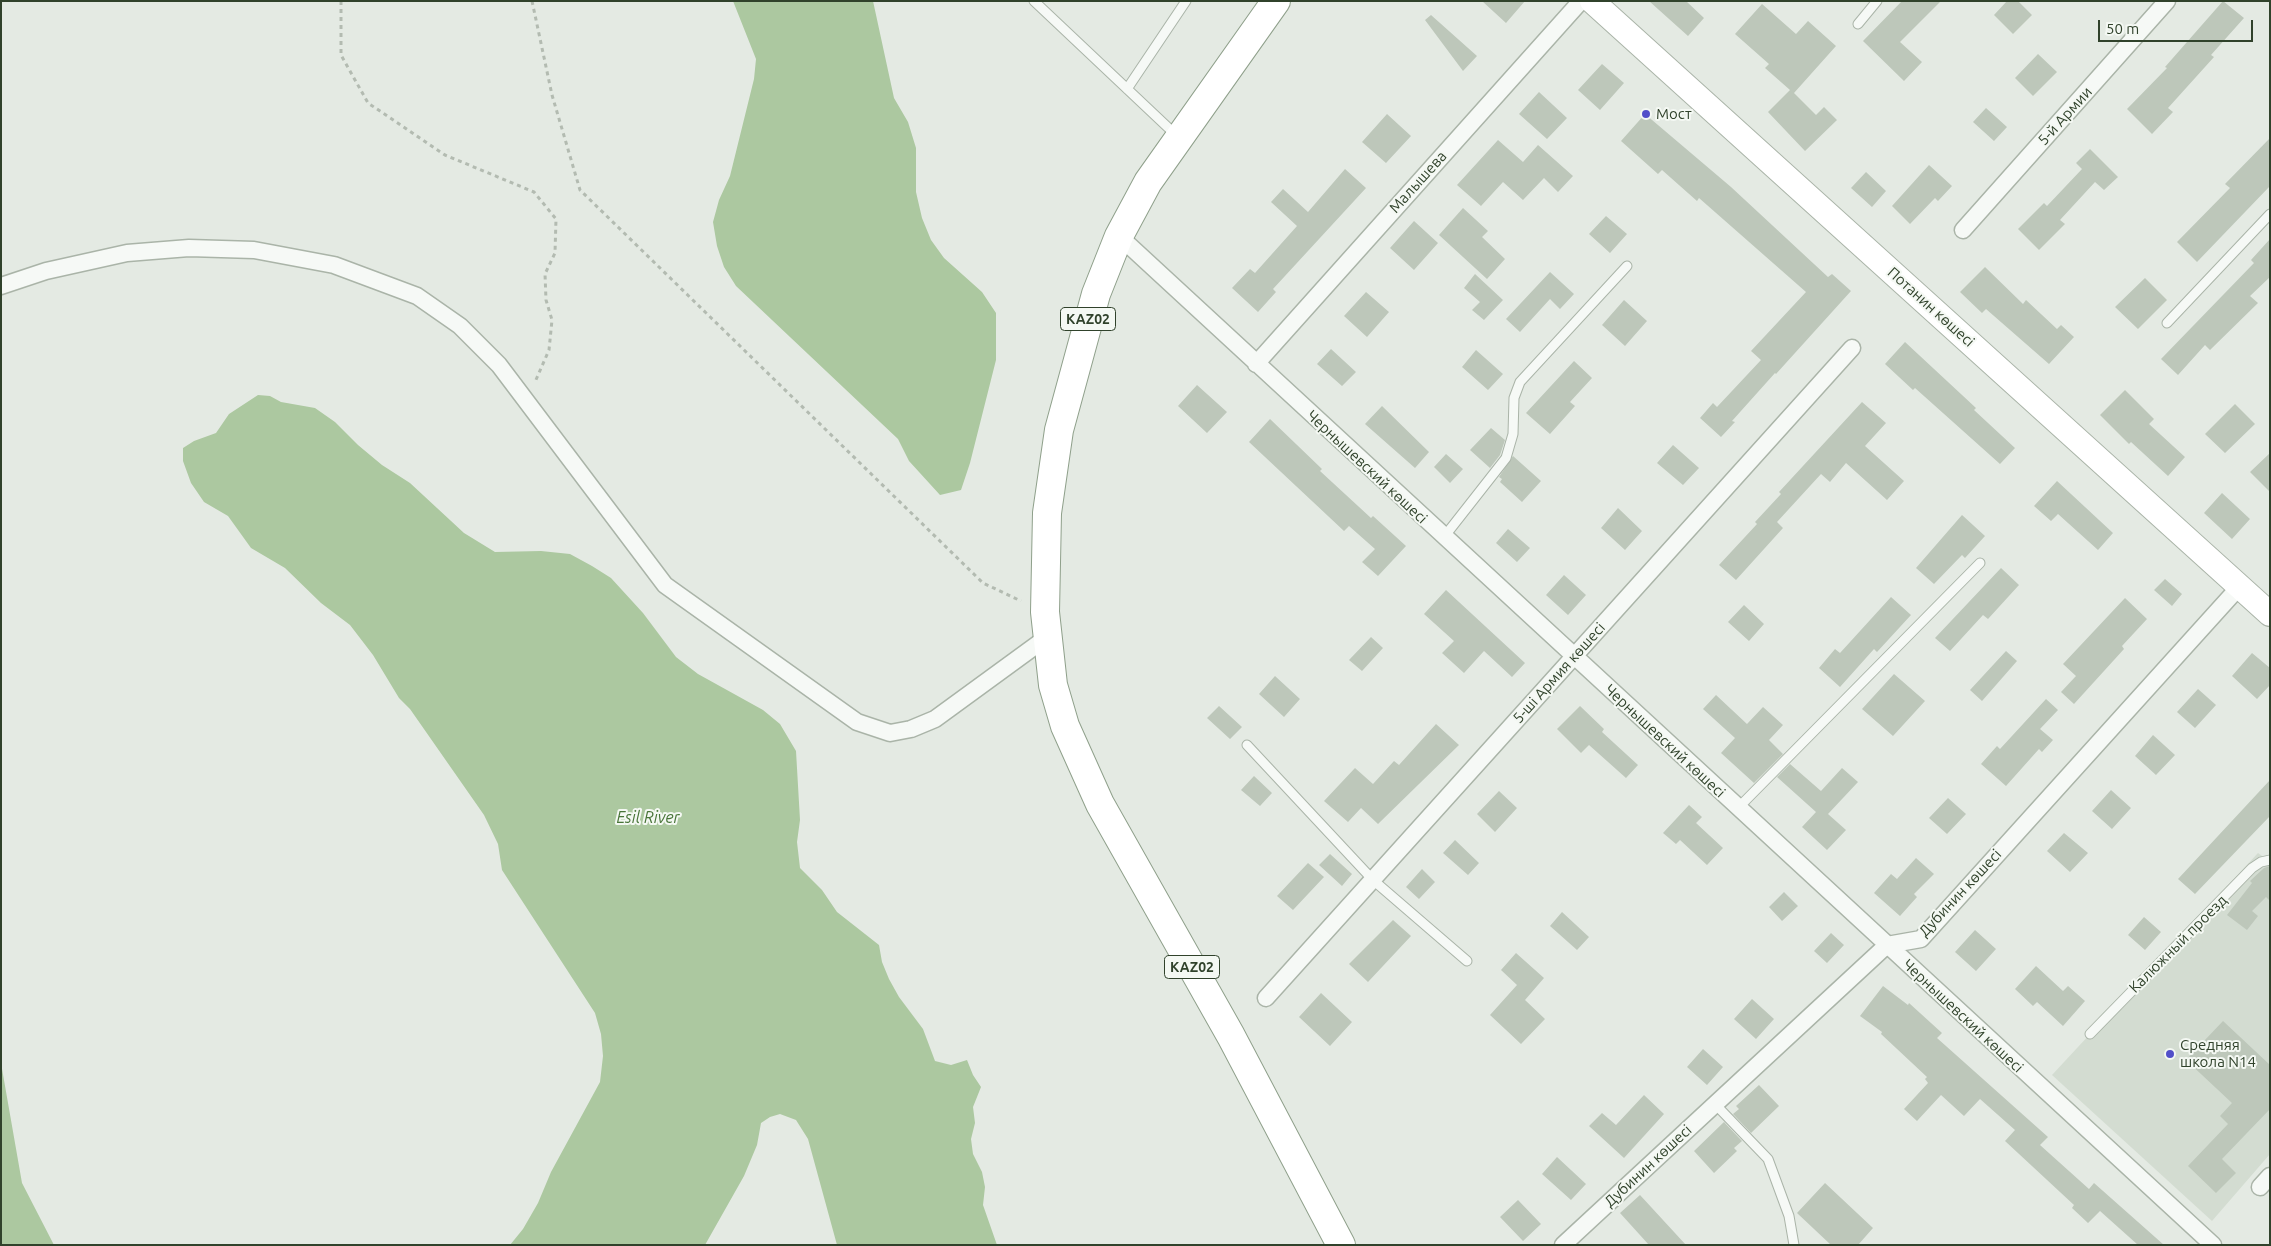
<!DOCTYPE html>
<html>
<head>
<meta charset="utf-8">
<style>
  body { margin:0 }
  #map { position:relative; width:2271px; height:1246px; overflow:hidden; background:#e4eae3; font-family:Ubuntu,sans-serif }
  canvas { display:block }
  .frame { position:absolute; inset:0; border:2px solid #30422b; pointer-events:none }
  .scale { position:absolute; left:2098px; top:20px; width:155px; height:22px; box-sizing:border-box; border:2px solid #30422b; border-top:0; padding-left:6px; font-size:15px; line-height:18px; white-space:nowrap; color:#30422b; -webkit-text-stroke:4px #f4f8f3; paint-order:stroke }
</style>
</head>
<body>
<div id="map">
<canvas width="2271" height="1246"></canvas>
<div class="frame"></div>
<div class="scale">50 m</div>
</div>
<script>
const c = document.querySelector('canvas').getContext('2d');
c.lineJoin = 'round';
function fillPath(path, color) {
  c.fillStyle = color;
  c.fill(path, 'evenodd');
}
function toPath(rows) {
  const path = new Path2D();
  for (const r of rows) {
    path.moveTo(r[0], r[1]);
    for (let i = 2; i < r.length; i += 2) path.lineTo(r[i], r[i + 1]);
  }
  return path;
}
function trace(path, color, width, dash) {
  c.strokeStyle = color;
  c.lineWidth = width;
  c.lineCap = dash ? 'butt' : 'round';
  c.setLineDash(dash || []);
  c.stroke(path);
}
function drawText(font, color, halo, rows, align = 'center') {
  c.font = font + ' Ubuntu,sans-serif';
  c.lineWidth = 4;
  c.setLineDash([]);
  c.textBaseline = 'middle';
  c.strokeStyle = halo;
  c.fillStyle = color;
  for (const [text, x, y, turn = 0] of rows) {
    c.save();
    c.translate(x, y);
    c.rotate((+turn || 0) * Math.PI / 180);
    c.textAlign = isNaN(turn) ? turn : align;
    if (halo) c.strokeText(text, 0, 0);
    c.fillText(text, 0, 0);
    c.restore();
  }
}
const built = toPath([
  [2258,853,2270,862,2270,1154,2212,1221,2052,1075]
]);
const water = toPath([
  [733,1,873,1,894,98,908,122,916,148,916,192,922,218,931,240,944,258,982,292,996,313,996,360,970,463,961,490,940,495,909,461,898,439,736,286,724,267,717,246,713,222,719,200,730,176,754,79,756,59],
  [258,395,270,396,281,402,315,408,335,422,358,445,382,465,410,483,464,533,495,552,541,551,570,554,592,566,611,578,643,613,676,657,698,674,763,710,780,724,796,751,800,820,797,842,800,868,822,890,837,912,879,945,882,962,889,979,899,997,923,1029,935,1061,951,1065,967,1060,973,1075,981,1087,973,1107,975,1123,971,1139,973,1154,982,1172,985,1187,983,1205,997,1245,837,1245,808,1139,796,1120,780,1114,770,1117,761,1123,757,1145,744,1176,705,1245,510,1245,523,1229,538,1203,551,1172,600,1082,603,1056,601,1034,595,1013,502,870,498,844,484,815,410,709,399,698,373,655,350,625,321,603,285,568,251,548,228,516,204,502,191,483,183,461,183,448,194,441,216,433,229,414],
  [1,1063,22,1183,54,1245,1,1245]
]);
const building = toPath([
  [1482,1,1525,1,1506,23],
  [1649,1,1686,1,1704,18,1688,36],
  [1902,1,1941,1,1900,42,1922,62,1904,81,1863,41],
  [2007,1,2018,1,2032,15,2013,34,1994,15],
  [2223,1,2244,18,2211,55,2214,57,2168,108,2173,112,2152,134,2127,109,2167,68,2165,67],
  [1762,4,1796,34,1808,21,1836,46,1794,93,1816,115,1824,107,1837,120,1805,151,1768,112,1790,90,1765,68,1769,64,1735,34],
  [1431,15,1477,56,1463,71,1425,20],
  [2038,54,2057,72,2033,96,2015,78],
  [1602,64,1624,83,1600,110,1578,90],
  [1539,92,1567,118,1547,139,1519,114],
  [1986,108,2007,127,1994,141,1973,122],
  [1387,114,1411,136,1386,163,1362,142],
  [1645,114,1731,187,1828,277,1832,274,1851,291,1776,374,1775,373,1732,421,1735,422,1721,437,1700,418,1713,403,1717,407,1761,360,1751,351,1806,292,1699,198,1697,201,1662,170,1658,174,1621,141],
  [2270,138,2270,186,2197,262,2177,242,2230,188,2225,184],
  [1498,140,1523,162,1538,145,1573,176,1558,192,1544,178,1523,200,1503,182,1481,206,1457,185],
  [2090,149,2118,177,2104,190,2095,182,2060,220,2065,224,2039,250,2018,229,2044,203,2047,206,2082,169,2076,163],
  [1929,165,1952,186,1938,201,1935,198,1910,224,1892,206],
  [1345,169,1366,188,1273,289,1276,292,1258,312,1232,288,1250,269,1255,273,1297,226,1271,202,1283,189,1308,212],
  [1866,172,1886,191,1872,207,1851,188],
  [1463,208,1488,231,1482,237,1505,259,1487,279,1439,235],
  [1606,216,1627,234,1610,253,1589,234],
  [1414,221,1438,243,1414,270,1390,248],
  [2270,239,2270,277,2250,296,2258,303,2210,350,2205,345,2178,375,2161,359,2254,263,2251,260],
  [1985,267,2023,304,2026,300,2057,329,2061,325,2074,337,2049,364,1986,309,1982,313,1960,292],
  [1550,272,1574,294,1560,309,1550,299,1520,332,1506,319],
  [1475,274,1503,300,1484,320,1472,310,1480,302,1464,288],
  [2145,278,2167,300,2138,329,2115,307],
  [1366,292,1389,312,1367,337,1344,316],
  [1624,300,1647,321,1625,346,1602,325],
  [1905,342,1976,408,1974,410,2015,448,2000,464,1915,388,1913,390,1885,364],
  [1331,349,1356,372,1342,386,1317,364],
  [1476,350,1503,374,1488,390,1462,367],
  [1574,361,1592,378,1570,402,1575,406,1550,434,1526,413],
  [1197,385,1227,412,1207,433,1178,406],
  [2125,390,2154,419,2149,424,2185,457,2168,476,2131,442,2129,444,2100,415],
  [1862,402,1886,423,1865,446,1904,481,1887,500,1846,463,1830,482,1821,474,1777,522,1783,528,1736,580,1719,565,1757,524,1755,522,1781,494,1779,492],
  [2235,404,2255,424,2225,453,2205,434],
  [1382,406,1429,452,1415,468,1365,424],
  [1270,419,1322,469,1320,471,1371,518,1373,516,1406,546,1378,576,1362,562,1375,549,1349,526,1344,531,1249,442],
  [1491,428,1505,440,1500,455,1490,468,1470,450],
  [1673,445,1699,468,1683,485,1657,463],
  [2270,453,2270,492,2250,472],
  [1446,454,1463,469,1450,483,1434,467],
  [1513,456,1541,481,1522,502,1500,482,1502,479,1499,477],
  [2057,481,2113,533,2098,550,2058,514,2051,521,2034,506],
  [2222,493,2250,519,2232,539,2204,513],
  [1618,508,1642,531,1625,550,1601,528],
  [1962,515,1985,536,1965,558,1962,555,1934,584,1916,568],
  [1508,529,1530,548,1517,562,1496,543],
  [2001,568,2019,585,1988,619,1983,615,1950,651,1935,638],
  [1564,575,1586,595,1568,615,1546,595],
  [2165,579,2182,594,2172,606,2154,590],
  [1446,590,1525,663,1512,677,1484,651,1464,673,1442,653,1454,641,1424,614],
  [1891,597,1911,615,1877,652,1874,649,1840,687,1819,668,1835,649,1840,653],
  [2125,598,2147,619,2122,646,2124,649,2074,704,2061,692,2076,676,2063,664],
  [1744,605,1764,624,1749,641,1728,622],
  [1371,637,1383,648,1362,671,1349,660],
  [2006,651,2017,661,1982,701,1970,690],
  [2252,653,2270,668,2270,685,2257,699,2232,676],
  [1894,674,1925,701,1893,736,1862,709],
  [1275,676,1300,699,1284,717,1259,694],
  [2198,689,2216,705,2195,728,2177,712],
  [1716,695,1747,724,1763,707,1783,725,1769,740,1783,754,1754,783,1721,753,1735,738,1703,709],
  [2046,699,2058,710,2040,729,2053,740,2042,752,2039,749,2006,786,1981,764,1997,746,2000,749],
  [1219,706,1242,727,1230,739,1207,718],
  [1580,706,1604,729,1602,732,1638,765,1626,778,1589,745,1581,753,1557,729],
  [1436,724,1459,745,1378,824,1361,808,1348,822,1324,801,1355,768,1373,784,1394,761,1399,765],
  [2153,735,2175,755,2156,775,2135,756],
  [1790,764,1821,791,1842,768,1858,782,1828,814,1846,830,1827,850,1802,827,1816,812,1777,777],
  [1254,776,1272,793,1260,806,1241,790],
  [2270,780,2270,816,2195,894,2178,879],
  [2111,790,2131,808,2112,829,2092,811],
  [1499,791,1517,808,1495,832,1477,814],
  [1948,798,1966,814,1947,834,1929,818],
  [1689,805,1702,817,1696,823,1723,848,1707,865,1680,840,1676,844,1663,833],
  [2064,833,2088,853,2070,872,2047,851],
  [1455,840,1479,863,1468,875,1443,853],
  [1330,854,1352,874,1342,886,1319,865],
  [1916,858,1934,874,1914,894,1917,897,1900,916,1874,893,1891,874,1897,879],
  [1308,863,1324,877,1293,910,1277,896],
  [2270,866,2270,901,2266,897,2252,911,2258,916,2247,930,2227,915,2252,883,2250,881,2264,868],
  [1422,869,1435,882,1419,899,1406,887],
  [1784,892,1798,906,1782,921,1769,907],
  [1562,912,1589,937,1577,950,1550,926],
  [2144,917,2161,932,2145,950,2128,935],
  [1393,920,1411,936,1368,982,1349,964],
  [1975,930,1996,949,1976,971,1955,952],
  [1831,933,1844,945,1827,963,1814,951],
  [1516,953,1544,978,1525,1000,1545,1019,1521,1044,1490,1015,1517,985,1501,970],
  [2036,966,2063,991,2068,986,2085,1001,2063,1026,2037,1002,2033,1006,2015,989],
  [1883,986,1908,1005,1909,1003,1942,1033,1937,1038,2048,1137,2040,1145,2089,1189,2094,1183,2164,1245,2138,1245,2100,1211,2088,1223,2072,1208,2074,1205,2005,1141,2015,1130,1980,1099,1964,1116,1941,1095,1917,1121,1904,1109,1928,1083,1925,1079,1927,1077,1881,1034,1882,1032,1860,1016],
  [1321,993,1352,1022,1330,1046,1299,1017],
  [1752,999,1774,1019,1756,1039,1734,1019],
  [2223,1021,2270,1065,2270,1109,2222,1159,2236,1173,2216,1193,2188,1166,2228,1124,2220,1116,2232,1103,2186,1060],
  [1703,1049,1723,1067,1707,1085,1687,1067],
  [1759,1085,1779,1106,1751,1133,1733,1114,1739,1109,1736,1106],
  [1644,1095,1664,1114,1624,1158,1589,1126,1602,1113,1616,1125],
  [1724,1122,1742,1141,1734,1148,1737,1151,1714,1173,1694,1151],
  [1557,1157,1586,1184,1571,1200,1542,1174],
  [1825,1183,1873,1228,1858,1245,1831,1245,1797,1213],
  [1640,1195,1686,1245,1649,1245,1620,1213],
  [1518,1200,1541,1224,1523,1241,1500,1217]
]);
const path = toPath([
  [341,1,341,55,368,103,445,155,534,192,556,219,555,253,545,274,546,300,552,320,549,350,535,382],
  [532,1,552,95,580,190,983,583,1021,601]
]);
const lane = toPath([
  [1034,1,1177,136],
  [1858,24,1877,1],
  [1127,89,1186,1],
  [2167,323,2270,214],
  [1444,537,1506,458,1513,434,1514,398,1520,382,1627,266],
  [1247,745,1373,880,1467,961],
  [1738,808,1980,563],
  [2090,1034,2252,868,2261,862,2270,860],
  [1715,1104,1768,1159,1789,1216,1794,1245]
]);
const street = toPath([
  [1963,230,2167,1],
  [1119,236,2213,1245],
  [1,286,46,271,127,253,189,248,254,250,334,265,417,296,460,326,499,365,665,585,857,722,890,733,911,729,935,719,1046,638],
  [1256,364,1581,1],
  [1266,998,1852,348],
  [2260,1187,2270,1176],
  [1563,1245,1887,945,1921,939,2240,586]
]);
const secondary = toPath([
  [1592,1,2270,614]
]);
const highway = toPath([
  [1276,1,1148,182,1119,236,1096,294,1059,430,1047,513,1045,612,1053,685,1065,726,1100,804,1231,1036,1341,1245]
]);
const markers = [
  [1646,114,5,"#524fc9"],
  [2170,1054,5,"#524fc9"]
];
const shields = [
  [1088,319,55],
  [1192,967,55]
];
const shieldNames = [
  ["KAZ02",1088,319],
  ["KAZ02",1192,967]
];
const poiNames = [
  ["Мост",1656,114],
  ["Средняя",2180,1045],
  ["школа N14",2180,1062]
];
const streetNames = [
  ["5-й Армии",2065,116,-48],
  ["Малышева",1418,182,-48],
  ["Потанин көшесі",1931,307,42],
  ["Чернышевский көшесі",1367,467,43],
  ["5-ші Армия көшесі",1559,673,-48],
  ["Чернышевский көшесі",1665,741,43],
  ["Дубинин көшесі",1960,893,-47],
  ["Калюжный проезд",2178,944,-45],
  ["Чернышевский көшесі",1963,1016,43],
  ["Дубинин көшесі",1648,1166,-43]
];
const waterNames = [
  ["Esil River",648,818]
];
fillPath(built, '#d3dcd1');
fillPath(water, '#acc8a0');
fillPath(building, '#bdc7ba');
trace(lane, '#aab4a8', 11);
trace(street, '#aab4a8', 19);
trace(secondary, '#aab4a8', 26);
trace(highway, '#8fa08b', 30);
trace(path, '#b3bbb1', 3, [4, 4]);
trace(lane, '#f6f9f6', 9);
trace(street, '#f6f9f6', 16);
trace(secondary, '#fff', 24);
trace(highway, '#fff', 28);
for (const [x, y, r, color] of markers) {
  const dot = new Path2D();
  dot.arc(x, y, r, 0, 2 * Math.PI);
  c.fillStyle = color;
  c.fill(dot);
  trace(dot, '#f4f8f3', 2);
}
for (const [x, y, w] of shields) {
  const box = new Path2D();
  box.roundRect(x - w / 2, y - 11.5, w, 23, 4);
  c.fillStyle = '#f4f8f3';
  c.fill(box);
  trace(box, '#30422b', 1);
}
drawText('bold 14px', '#30422b', null, shieldNames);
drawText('15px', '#30422b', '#f4f8f3', poiNames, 'left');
drawText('15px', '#30422b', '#f4f8f3', streetNames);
drawText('italic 16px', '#477437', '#f4f8f3', waterNames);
</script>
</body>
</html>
